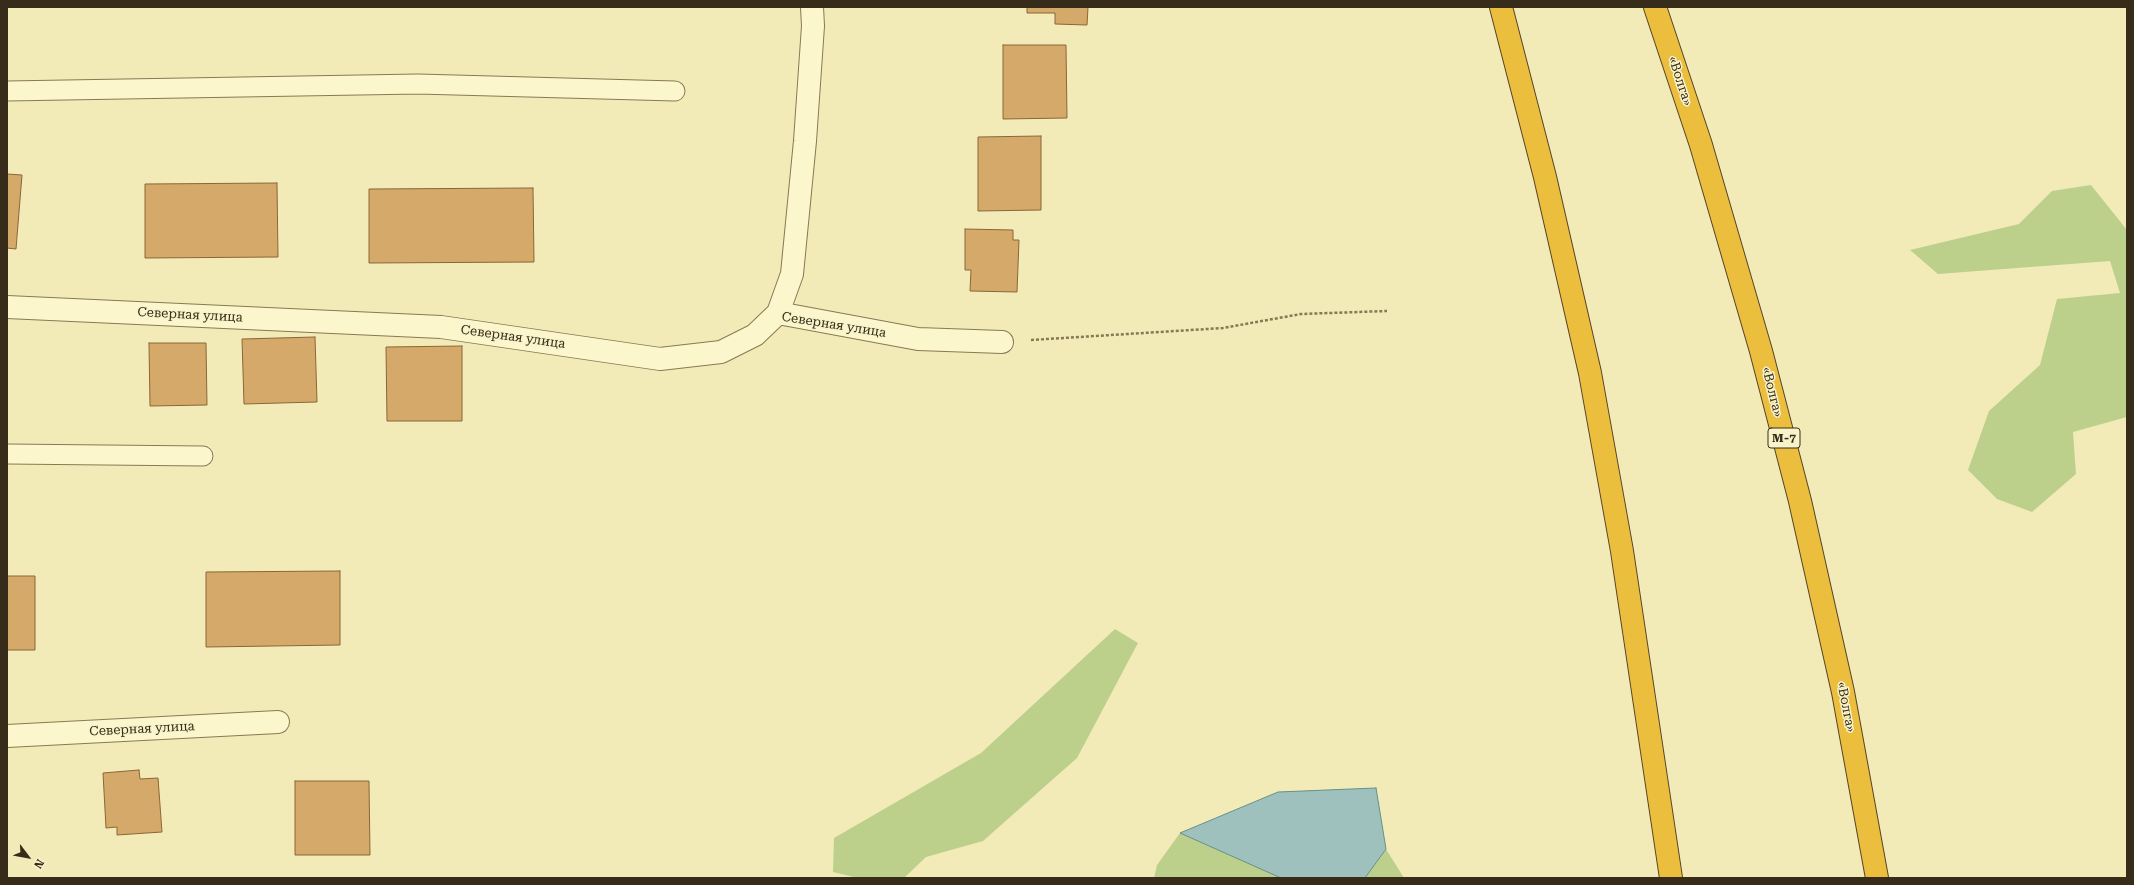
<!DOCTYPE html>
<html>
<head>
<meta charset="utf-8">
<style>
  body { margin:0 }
  #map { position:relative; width:2134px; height:885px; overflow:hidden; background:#f2ebb8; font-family:"Roboto Serif",serif }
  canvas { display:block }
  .frame { position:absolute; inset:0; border:8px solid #362c19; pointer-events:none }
  .north { position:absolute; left:8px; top:837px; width:40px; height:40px; -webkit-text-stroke:3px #f9f3c9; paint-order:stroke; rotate:122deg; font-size:11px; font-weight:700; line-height:16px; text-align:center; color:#362c19 }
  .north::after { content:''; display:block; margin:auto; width:14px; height:18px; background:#362c19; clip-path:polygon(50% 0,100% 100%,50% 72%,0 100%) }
</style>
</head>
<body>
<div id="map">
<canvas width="2134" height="885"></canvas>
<div class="frame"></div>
<div class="north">N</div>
</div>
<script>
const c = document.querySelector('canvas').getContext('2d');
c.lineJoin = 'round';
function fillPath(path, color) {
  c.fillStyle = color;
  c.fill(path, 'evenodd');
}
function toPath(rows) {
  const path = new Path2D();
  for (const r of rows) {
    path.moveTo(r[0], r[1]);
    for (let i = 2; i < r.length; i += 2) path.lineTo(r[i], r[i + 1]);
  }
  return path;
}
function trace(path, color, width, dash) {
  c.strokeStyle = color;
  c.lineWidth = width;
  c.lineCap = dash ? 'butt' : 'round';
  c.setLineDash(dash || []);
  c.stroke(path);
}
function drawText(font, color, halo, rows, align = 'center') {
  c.font = font + ' "Roboto Serif",serif';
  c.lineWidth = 3;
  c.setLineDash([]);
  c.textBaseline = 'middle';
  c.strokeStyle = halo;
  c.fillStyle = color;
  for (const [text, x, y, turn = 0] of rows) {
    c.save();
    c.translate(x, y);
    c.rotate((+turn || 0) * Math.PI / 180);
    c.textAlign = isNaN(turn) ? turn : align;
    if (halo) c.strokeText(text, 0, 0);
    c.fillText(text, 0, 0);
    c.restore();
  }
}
const green = toPath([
  [2091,185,2127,230,2127,417,2073,432,2076,474,2032,512,1997,499,1968,470,1989,411,2040,365,2057,299,2120,293,2110,261,1938,274,1910,250,2019,224,2052,191],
  [1115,629,1138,643,1077,758,983,841,926,857,904,878,858,878,833,872,834,838,981,753],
  [1180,833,1281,878,1154,878,1157,865],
  [1386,849,1404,878,1365,878]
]);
const water = toPath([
  [1376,788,1386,849,1365,878,1281,878,1180,833,1278,792,1376,788]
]);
const building = toPath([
  [1027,7,1088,7,1087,25,1055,24,1055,13,1027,13,1027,7],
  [1003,45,1066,45,1067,118,1003,119,1003,45],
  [1041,136,1041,210,978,211,978,137,1041,136],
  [7,174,22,175,16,249,7,248,7,174],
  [277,183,278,257,145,258,145,184,277,183],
  [533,188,534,262,369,263,369,189,533,188],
  [965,229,1013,230,1013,240,1019,240,1017,292,970,291,971,270,965,270,965,229],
  [315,337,317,402,244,404,242,339,315,337],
  [149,343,206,343,207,405,150,406,149,343],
  [462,346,462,421,387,421,386,347,462,346],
  [340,571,340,645,206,647,206,572,340,571],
  [7,576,35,576,35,650,7,650,7,576],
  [139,770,140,779,158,778,162,832,117,835,117,827,106,828,103,773,139,770],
  [295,781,369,781,370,855,295,855,295,781]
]);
const path = toPath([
  [1031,340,1223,328,1301,314,1387,311]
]);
const lane = toPath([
  [7,91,418,84,675,91],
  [7,454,203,456]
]);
const street = toPath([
  [7,307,441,327,660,359,721,352,755,335,778,313,918,339,1002,342],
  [778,313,792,274,805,141,813,26,812,7],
  [7,736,278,722]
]);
const highway = toPath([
  [1501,7,1545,177,1590,373,1622,551,1671,878],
  [1655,7,1701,145,1761,351,1800,501,1843,692,1877,878]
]);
const shields = [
  [1784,438,32]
];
const shieldNames = [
  ["М-7",1784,438]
];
const streetNames = [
  ["«Волга»",1680,81,72],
  ["Северная улица",190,315,3],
  ["Северная улица",834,325,9],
  ["Северная улица",513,337,8],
  ["«Волга»",1772,392,76],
  ["«Волга»",1846,707,79],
  ["Северная улица",142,729,-3]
];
fillPath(green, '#bcd08c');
fillPath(water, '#9ec1bd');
trace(water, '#658f8c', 1);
fillPath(building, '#d4a96a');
trace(building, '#8a6636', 1);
trace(lane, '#897952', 21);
trace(street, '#897952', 24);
trace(highway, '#564527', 24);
trace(path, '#897952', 2.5, [3, 2]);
trace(lane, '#fcf6cc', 19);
trace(street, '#fcf6cc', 22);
trace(highway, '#ecbe3e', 22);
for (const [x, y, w] of shields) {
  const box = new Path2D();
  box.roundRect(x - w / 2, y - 10, w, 20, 3);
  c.fillStyle = '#f9f3c9';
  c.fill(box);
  trace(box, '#362c19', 1);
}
drawText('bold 12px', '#362c19', null, shieldNames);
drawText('13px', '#362c19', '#f9f3c9', streetNames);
</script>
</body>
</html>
